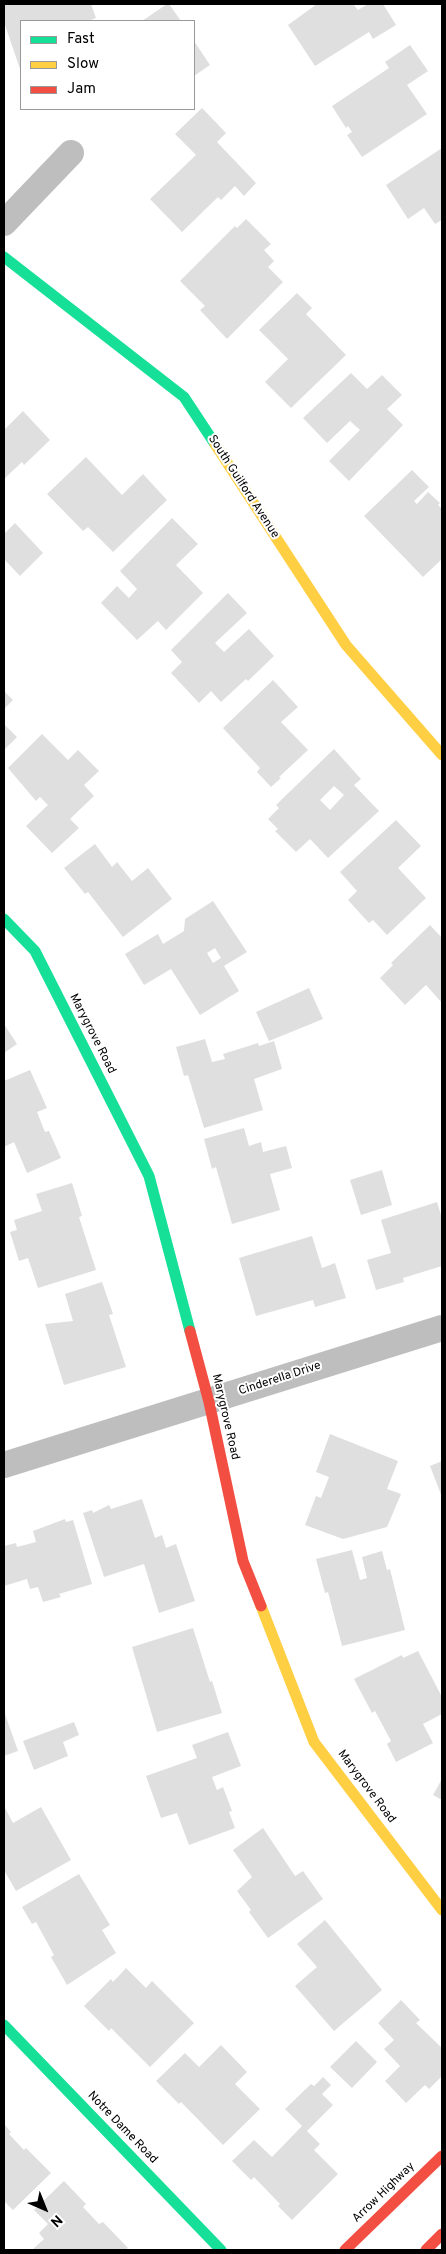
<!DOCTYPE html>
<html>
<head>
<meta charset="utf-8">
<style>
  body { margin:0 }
  #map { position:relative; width:446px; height:2254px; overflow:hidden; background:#fff; font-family:Overpass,sans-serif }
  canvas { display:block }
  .frame { position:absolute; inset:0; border:5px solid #000; pointer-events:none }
  .legend { position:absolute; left:20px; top:20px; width:175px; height:90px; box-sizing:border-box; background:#fff; border:1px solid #999; margin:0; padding:6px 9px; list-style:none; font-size:15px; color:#000 }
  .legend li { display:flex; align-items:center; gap:10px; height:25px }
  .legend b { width:25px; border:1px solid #999 }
  .north { position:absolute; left:20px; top:2184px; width:50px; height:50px; -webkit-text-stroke:4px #fff; paint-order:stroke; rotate:136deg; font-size:14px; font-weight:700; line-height:20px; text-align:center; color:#000 }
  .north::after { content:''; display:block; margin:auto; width:18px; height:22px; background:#000; clip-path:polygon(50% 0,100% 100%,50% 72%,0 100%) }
</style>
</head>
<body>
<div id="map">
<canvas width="446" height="2254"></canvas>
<div class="frame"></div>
<ul class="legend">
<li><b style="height:6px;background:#16e098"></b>Fast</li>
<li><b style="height:6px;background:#ffcf43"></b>Slow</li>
<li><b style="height:6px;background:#f24e42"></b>Jam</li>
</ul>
<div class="north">N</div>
</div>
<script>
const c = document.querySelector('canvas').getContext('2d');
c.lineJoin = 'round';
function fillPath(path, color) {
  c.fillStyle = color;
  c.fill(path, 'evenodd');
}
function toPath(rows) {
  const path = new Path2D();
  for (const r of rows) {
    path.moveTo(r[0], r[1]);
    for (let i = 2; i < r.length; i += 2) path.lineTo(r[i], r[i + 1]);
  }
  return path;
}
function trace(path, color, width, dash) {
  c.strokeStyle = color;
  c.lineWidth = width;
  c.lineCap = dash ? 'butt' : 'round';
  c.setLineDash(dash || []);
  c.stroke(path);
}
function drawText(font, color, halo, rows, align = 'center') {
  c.font = font + ' Overpass,sans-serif';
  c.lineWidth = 4;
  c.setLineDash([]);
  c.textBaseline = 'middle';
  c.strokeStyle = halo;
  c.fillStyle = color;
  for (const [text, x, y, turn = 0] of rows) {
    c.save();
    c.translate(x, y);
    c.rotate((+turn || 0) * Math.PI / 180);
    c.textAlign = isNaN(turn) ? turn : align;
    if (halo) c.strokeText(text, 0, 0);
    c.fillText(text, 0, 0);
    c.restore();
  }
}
const building = toPath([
  [4,4,91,4,96,18,88,21,21,21,21,72,4,22],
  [169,4,181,21,142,21,167,4],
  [317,4,353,4,358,10,368,4,383,4,396,25,373,39,369,32,315,66,288,25],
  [194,41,210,65,194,76],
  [410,45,428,71,407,85,427,114,362,157,347,135,352,132,348,126,346,128,332,106,389,68,385,62],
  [202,108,226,133,217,142,256,183,244,196,235,186,221,200,218,197,182,232,150,199,196,155,175,134],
  [442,148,442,220,435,224,424,208,408,219,386,185],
  [246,219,271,244,264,250,274,261,268,267,283,282,227,339,200,310,205,306,180,281,235,226,237,228],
  [297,293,312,308,306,314,346,355,291,408,265,382,288,359,259,330],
  [351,373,367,389,382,375,402,395,387,409,403,425,349,481,329,461,360,430,350,421,327,443,303,418],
  [23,411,50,440,24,465,22,462,4,479,4,430],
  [86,457,122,495,143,474,167,500,113,552,88,527,83,531,47,494],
  [412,470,429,487,414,501,417,504,428,492,440,503,438,505,442,509,442,559,423,577,364,516],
  [172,518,198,544,176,565,203,593,166,630,158,621,137,640,101,603,117,586,129,598,137,589,120,571],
  [15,523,43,553,20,576,4,559,4,534],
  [228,593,247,613,215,643,224,652,249,629,274,656,248,681,246,679,221,702,211,691,199,703,171,673,182,662,171,650],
  [273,680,298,707,281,722,308,750,279,777,281,778,271,787,257,772,260,768,223,728],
  [4,691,13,700,4,709],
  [4,724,17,737,4,750],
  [42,734,68,760,78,750,99,771,84,785,94,796,70,819,79,828,52,853,26,826,48,805,40,797,36,801,8,768],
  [334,749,361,779,354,785,379,811,328,858,310,839,296,852,275,831,278,829,268,819,279,808,289,818,276,805],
  [334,786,344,795,330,810,320,800],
  [396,820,421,846,398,868,426,898,387,935,373,920,369,923,348,900,357,891,340,872],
  [95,844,112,867,117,862,132,881,148,868,172,899,123,937,88,892,85,894,64,868],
  [213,901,247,952,224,966,239,991,200,1015,171,969,144,985,125,954,158,934,163,944,184,931,185,919],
  [215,948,221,958,213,963,207,953],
  [430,925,442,938,442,1003,426,985,405,1005,380,978,393,965,391,963],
  [309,988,323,1019,269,1041,256,1012],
  [4,1024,17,1044,4,1053],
  [205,1039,212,1062,225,1059,223,1054,258,1043,259,1046,274,1041,282,1069,254,1079,263,1110,204,1128,188,1075,184,1076,176,1047],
  [30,1070,47,1108,37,1112,45,1132,49,1131,61,1158,27,1173,14,1142,4,1147,4,1081],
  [244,1128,249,1146,261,1142,263,1152,286,1146,292,1168,270,1174,280,1210,232,1224,216,1167,212,1169,204,1139],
  [382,1170,392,1205,361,1215,350,1180],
  [72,1183,82,1216,79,1217,96,1270,38,1288,28,1258,19,1261,10,1232,17,1230,14,1220,42,1211,36,1194],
  [437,1202,442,1218,442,1266,403,1278,404,1282,376,1290,367,1260,391,1253,381,1220],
  [312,1236,322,1268,335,1263,346,1298,315,1307,313,1300,256,1316,239,1258],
  [102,1282,113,1314,109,1315,126,1367,64,1385,45,1324,73,1321,65,1294],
  [330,1434,398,1461,387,1489,401,1494,387,1527,343,1539,305,1525,316,1496,321,1498,329,1477,316,1472],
  [442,1461,442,1497,430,1466],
  [142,1499,155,1538,162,1535,166,1548,176,1544,195,1601,159,1613,144,1564,104,1577,83,1513,92,1510,93,1513,109,1505,111,1509],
  [65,1519,66,1522,73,1520,92,1584,59,1594,61,1597,43,1602,38,1587,30,1589,27,1579,4,1586,4,1546,16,1543,17,1547,36,1542,33,1531],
  [352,1550,360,1580,367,1578,362,1557,382,1551,387,1570,390,1569,405,1630,342,1646,328,1592,325,1593,316,1559],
  [193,1628,210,1682,212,1681,222,1713,157,1732,132,1647],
  [418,1651,442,1697,442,1714,423,1724,433,1743,396,1762,387,1744,391,1741,375,1711,372,1713,354,1679,402,1655,403,1658],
  [4,1711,18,1751,4,1756],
  [74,1722,79,1735,63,1742,68,1756,34,1770,23,1741],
  [228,1732,241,1766,212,1777,217,1790,223,1787,232,1811,229,1812,235,1828,189,1845,177,1813,161,1818,146,1776,197,1758,192,1745],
  [442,1779,442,1800,433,1795],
  [4,1806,13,1823,41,1807,71,1860,16,1891,4,1870],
  [263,1828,295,1876,303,1871,323,1899,268,1938,249,1912,251,1910,237,1891,252,1877,233,1850],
  [79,1874,110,1925,102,1930,116,1953,67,1985,51,1957,54,1955,36,1922,32,1924,22,1907],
  [325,1920,382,1990,334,2031,295,1986,317,1967,297,1944],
  [126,1968,146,1988,152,1981,194,2023,150,2067,111,2028,109,2031,84,2006,111,1979,113,1982],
  [401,2000,420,2020,416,2023,442,2048,442,2076,429,2089,425,2085,406,2103,385,2081,400,2066,384,2049,394,2040,378,2023],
  [356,2041,377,2062,352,2088,330,2067],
  [221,2045,247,2072,235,2084,260,2109,223,2145,181,2102,179,2104,156,2081,185,2053,199,2067],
  [323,2077,331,2085,322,2094,333,2105,307,2131,320,2144,314,2150,338,2174,292,2220,278,2206,280,2204,254,2177,251,2180,232,2161,254,2140,272,2157,302,2126,285,2109,311,2084,314,2086],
  [4,2124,11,2132,9,2134,24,2150,26,2148,51,2173,13,2210,4,2201],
  [64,2181,86,2204,83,2207,99,2224,103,2222,128,2248,125,2250,32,2250,44,2239,39,2233,48,2224,34,2210]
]);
const street = toPath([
  [4,223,71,153],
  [4,1465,442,1328]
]);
const fast = toPath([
  [4,257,184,397,215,444],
  [4,919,35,951,149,1176,190,1331],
  [4,2025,221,2250]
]);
const slow = toPath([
  [215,444,346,645,442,755],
  [261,1606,314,1742,442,1910]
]);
const jam = toPath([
  [190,1331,209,1402,243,1561,261,1606],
  [345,2250,442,2156],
  [426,2250,442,2234]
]);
const streetNames = [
  ["South Guilford Avenue",243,487,57],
  ["Marygrove Road",92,1034,63],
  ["Cinderella Drive",280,1379,-18],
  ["Marygrove Road",225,1417,77],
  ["Marygrove Road",366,1787,53],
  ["Notre Dame Road",122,2128,46],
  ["Arrow Highway",384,2193,-44]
];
fillPath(building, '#dfdfdf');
trace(street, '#bebebe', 26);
trace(fast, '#16e098', 11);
trace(slow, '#ffcf43', 11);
trace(jam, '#f24e42', 11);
drawText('12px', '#000', '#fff', streetNames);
</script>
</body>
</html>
